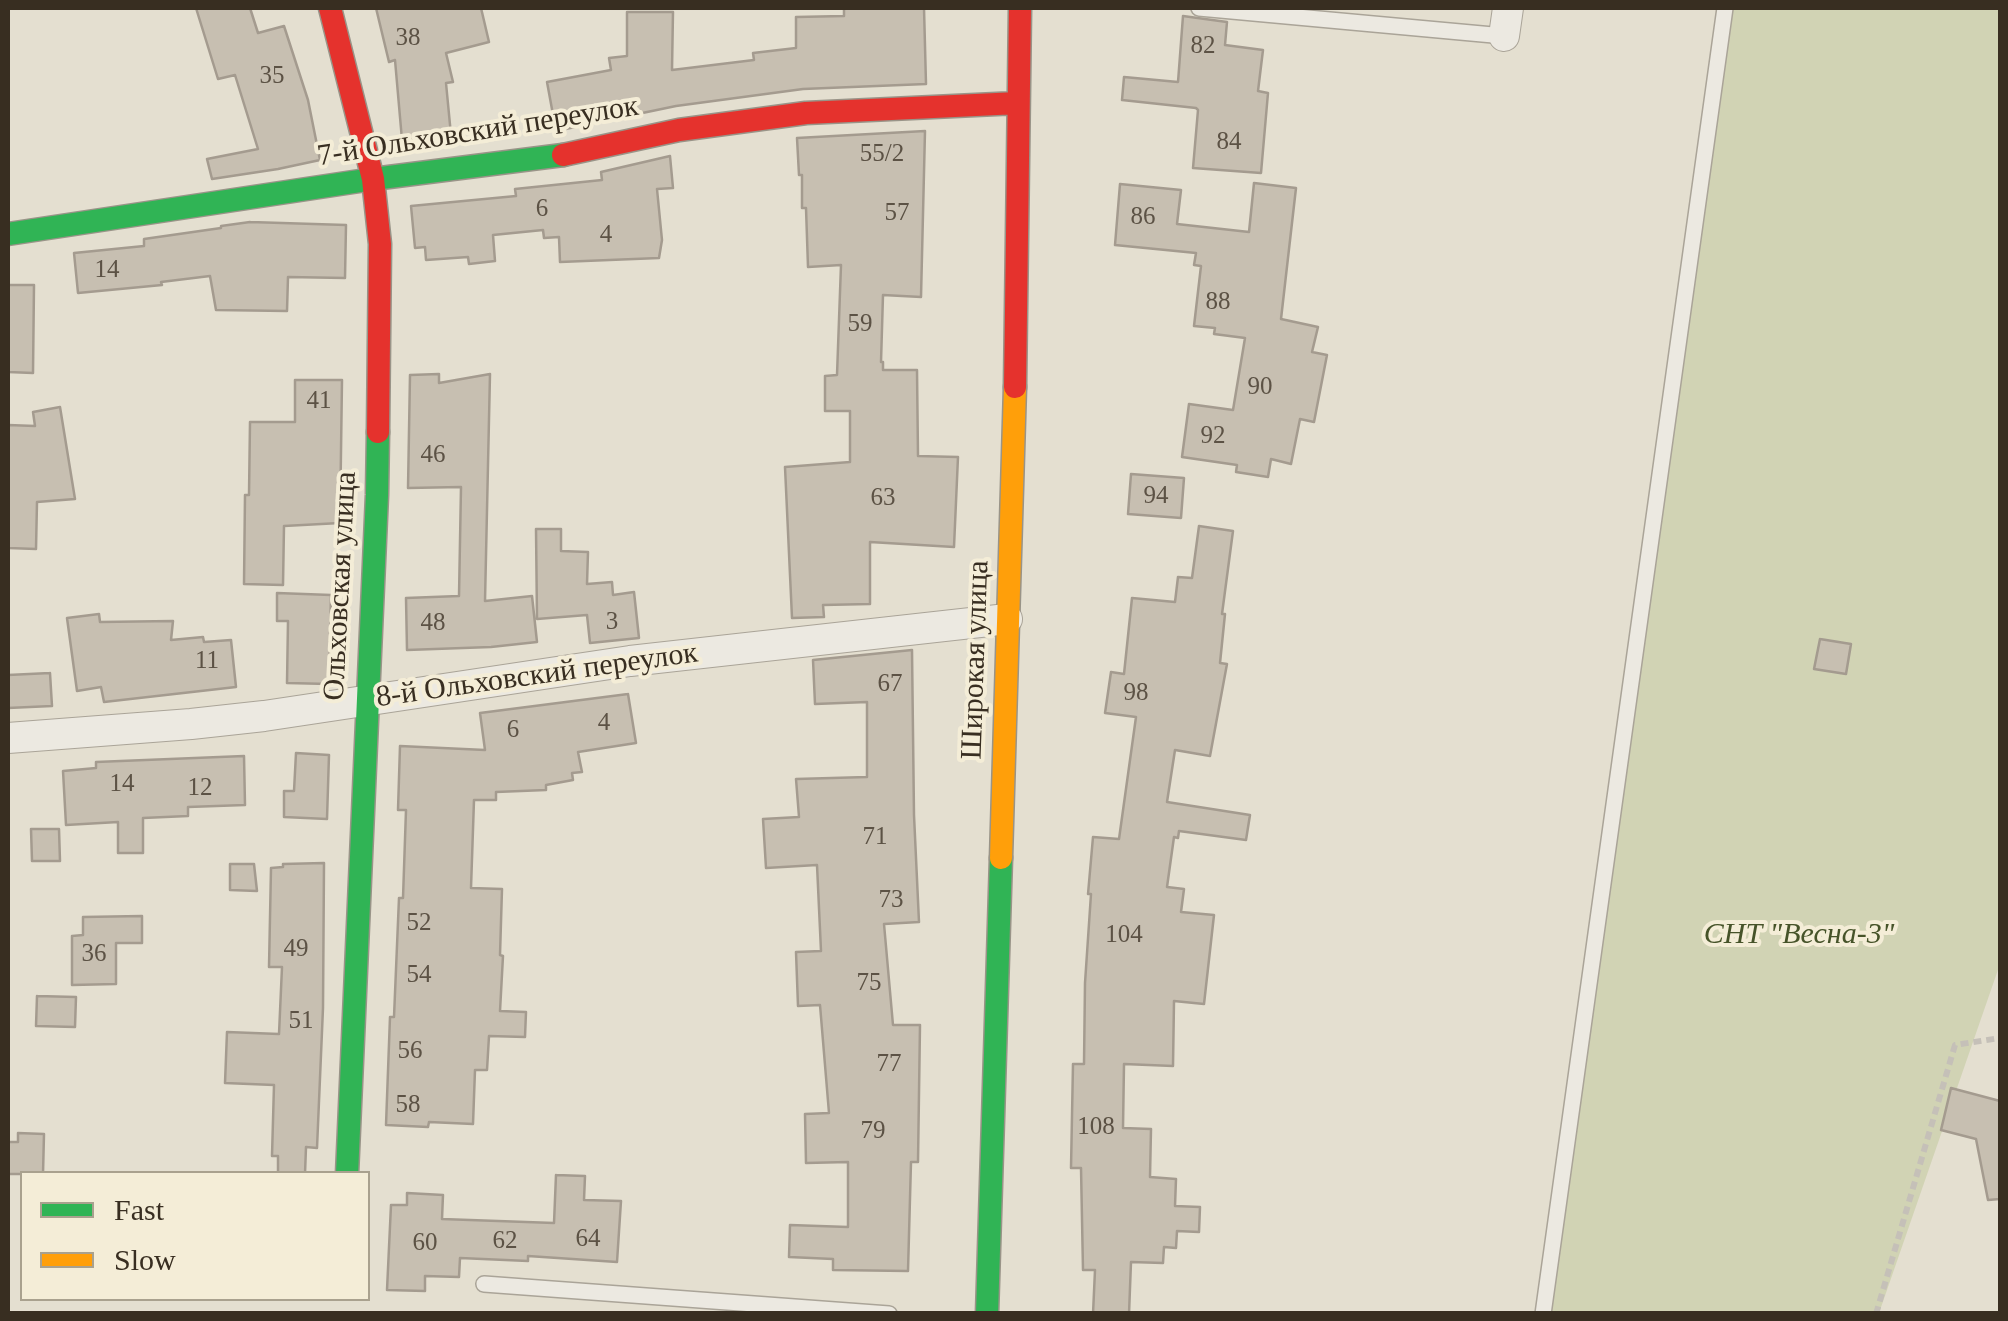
<!DOCTYPE html>
<html>
<head>
<meta charset="utf-8">
<style>
  body { margin:0 }
  #map { position:relative; width:2008px; height:1321px; overflow:hidden; background:#e4dfd0; font-family:"Times New Roman",serif }
  canvas { display:block }
  .frame { position:absolute; inset:0; border:10px solid #382e21; pointer-events:none }
  .legend { position:absolute; left:20px; top:1171px; width:350px; height:130px; box-sizing:border-box; background:#f4edd7; border:2px solid #a9a18e; margin:0; padding:12px 18px; list-style:none; font-size:30px; color:#382e21 }
  .legend li { display:flex; align-items:center; gap:20px; height:50px }
  .legend b { width:50px; border:2px solid #a9a18e }
</style>
</head>
<body>
<div id="map">
<canvas width="2008" height="1321"></canvas>
<div class="frame"></div>
<ul class="legend">
<li><b style="height:12px;background:#30b455"></b>Fast</li>
<li><b style="height:12px;background:#ff9f0a"></b>Slow</li>
</ul>
</div>
<script>
const c = document.querySelector('canvas').getContext('2d');
c.lineJoin = 'round';
function fillPath(path, color) {
  c.fillStyle = color;
  c.fill(path, 'evenodd');
}
function toPath(rows) {
  const path = new Path2D();
  for (const r of rows) {
    path.moveTo(r[0], r[1]);
    for (let i = 2; i < r.length; i += 2) path.lineTo(r[i], r[i + 1]);
  }
  return path;
}
function trace(path, color, width, dash) {
  c.strokeStyle = color;
  c.lineWidth = width;
  c.lineCap = dash ? 'butt' : 'round';
  c.setLineDash(dash || []);
  c.stroke(path);
}
function drawText(font, color, halo, rows, align = 'center') {
  c.font = font + ' "Times New Roman",serif';
  c.lineWidth = 8;
  c.setLineDash([]);
  c.textBaseline = 'middle';
  c.strokeStyle = halo;
  c.fillStyle = color;
  for (const [text, x, y, turn = 0] of rows) {
    c.save();
    c.translate(x, y);
    c.rotate((+turn || 0) * Math.PI / 180);
    c.textAlign = isNaN(turn) ? turn : align;
    if (halo) c.strokeText(text, 0, 0);
    c.fillText(text, 0, 0);
    c.restore();
  }
}
const green = toPath([
  [1725,8,2000,8,2000,964,1879,1313,1543,1314]
]);
const building = toPath([
  [196,8,250,8,258,33,284,26,308,100,320,160,278,169,212,179,207,159,258,149,235,75,218,79,196,8],
  [376,8,481,8,489,42,446,53,453,82,446,83,451,135,402,140,395,60,389,62,376,8],
  [844,8,924,8,926,84,803,89,676,106,556,131,547,82,611,70,609,58,627,56,627,12,673,12,672,70,754,60,753,53,796,48,796,17,844,16,844,8],
  [1183,16,1227,22,1225,45,1263,50,1258,91,1268,93,1261,173,1193,168,1198,110,1196,108,1122,100,1124,77,1178,82,1183,16],
  [925,131,921,297,883,295,881,362,883,362,883,370,917,370,918,456,958,457,954,547,870,542,870,604,823,605,824,617,792,618,785,467,850,462,850,411,825,411,825,376,837,375,841,265,808,267,806,208,802,208,802,175,799,175,797,138,925,131],
  [670,156,673,188,657,189,662,240,659,258,560,262,559,237,544,238,543,230,493,235,495,261,469,264,468,257,426,260,425,247,415,248,411,206,516,196,515,189,602,180,601,172,670,156],
  [1254,183,1296,188,1281,319,1318,327,1312,352,1327,355,1314,422,1300,419,1291,464,1271,459,1268,477,1236,472,1237,465,1182,457,1189,404,1233,410,1245,338,1214,334,1215,328,1194,326,1201,266,1194,265,1196,253,1115,245,1120,184,1181,190,1177,224,1249,232,1254,183],
  [250,222,346,225,345,278,288,277,287,311,216,310,210,276,161,282,162,285,78,293,74,253,144,246,144,239,221,228,221,226,250,222],
  [8,285,34,285,33,373,8,372,8,285],
  [439,374,439,383,490,374,485,601,532,596,537,642,491,647,407,650,406,598,459,596,461,487,408,488,410,375,439,374],
  [295,380,342,380,340,523,284,526,283,585,244,584,245,495,249,495,250,422,295,422,295,380],
  [60,407,75,499,37,502,36,549,8,548,8,425,35,426,33,412,60,407],
  [1131,474,1184,478,1181,518,1128,514,1131,474],
  [1199,526,1233,531,1222,614,1225,614,1220,663,1227,664,1210,756,1175,750,1167,802,1250,815,1246,840,1179,831,1178,838,1174,837,1167,887,1184,889,1181,912,1214,915,1204,1004,1174,1001,1173,1066,1124,1064,1123,1128,1151,1129,1150,1177,1176,1179,1175,1206,1200,1207,1199,1232,1177,1231,1176,1248,1164,1247,1163,1263,1131,1262,1129,1314,1093,1314,1095,1270,1083,1270,1081,1168,1071,1168,1073,1064,1084,1064,1085,983,1091,894,1088,894,1093,837,1119,839,1136,717,1105,713,1111,672,1124,674,1132,598,1175,602,1178,577,1192,578,1199,526],
  [536,529,561,529,561,551,588,552,587,584,612,582,613,595,634,592,639,638,590,643,587,615,537,619,536,529],
  [277,593,331,595,329,684,287,683,288,621,277,621,277,593],
  [99,614,100,622,173,621,171,640,203,637,204,642,231,640,236,687,104,702,101,687,77,691,67,618,99,614],
  [1820,639,1851,644,1846,674,1814,669,1820,639],
  [912,650,914,815,919,922,884,924,893,1025,920,1025,918,1162,911,1162,908,1271,833,1270,833,1259,789,1257,790,1225,848,1227,848,1162,806,1163,805,1114,829,1113,820,1005,798,1006,796,952,821,951,817,865,766,868,763,819,799,817,796,779,867,777,867,702,815,704,813,660,912,650],
  [50,673,52,706,8,708,8,675,50,673],
  [628,694,636,743,578,752,582,772,572,773,573,780,546,785,546,790,496,792,496,800,474,800,471,888,502,889,500,955,503,956,500,1011,526,1012,525,1037,489,1036,487,1070,475,1070,473,1124,429,1122,428,1127,386,1125,390,1017,394,1017,399,898,403,898,406,810,398,810,400,746,485,750,480,713,628,694],
  [296,753,329,755,327,819,284,817,284,791,294,791,296,753],
  [244,756,245,805,188,807,188,816,143,818,143,853,118,853,118,822,66,825,63,771,96,768,96,762,244,756],
  [31,829,59,829,60,861,32,861,31,829],
  [324,863,323,1008,317,1148,306,1147,305,1174,278,1174,278,1156,272,1156,274,1085,225,1083,227,1032,279,1034,282,967,269,967,271,868,283,867,283,864,324,863],
  [230,864,254,864,257,891,230,890,230,864],
  [142,916,142,943,116,943,116,984,72,985,72,936,83,935,83,917,142,916],
  [37,996,76,997,75,1027,36,1026,37,996],
  [1951,1088,2000,1101,2000,1199,1988,1200,1976,1139,1941,1130,1951,1088],
  [18,1133,44,1134,43,1174,8,1174,8,1142,18,1142,18,1133],
  [556,1175,585,1176,584,1200,621,1201,617,1262,528,1256,528,1261,460,1258,459,1277,425,1276,425,1291,387,1290,391,1205,407,1205,407,1193,443,1195,442,1219,554,1223,556,1175]
]);
const path = toPath([
  [1876,1314,1955,1045,2000,1038]
]);
const lane = toPath([
  [1199,8,1504,36],
  [484,1284,889,1314],
  [1543,1314,1725,8]
]);
const street = toPath([
  [1504,36,1508,8],
  [8,738,191,724,264,716,630,661,1007,619]
]);
const fast = toPath([
  [8,234,373,179,563,155],
  [347,1174,377,495,378,432],
  [987,1314,1001,858]
]);
const slow = toPath([
  [1001,858,1015,387]
]);
const jam = toPath([
  [330,8,373,179,380,244,378,432],
  [563,155,679,130,806,113,1018,103],
  [1015,387,1020,8]
]);
const numberNames = [
  ["38",408,38],
  ["82",1203,46],
  ["35",272,76],
  ["84",1229,142],
  ["55/2",882,154],
  ["6",542,209],
  ["57",897,213],
  ["86",1143,217],
  ["4",606,235],
  ["14",107,270],
  ["88",1218,302],
  ["59",860,324],
  ["90",1260,387],
  ["41",319,401],
  ["92",1213,436],
  ["46",433,455],
  ["94",1156,496],
  ["63",883,498],
  ["3",612,622],
  ["48",433,623],
  ["11",207,661],
  ["67",890,684],
  ["98",1136,693],
  ["4",604,723],
  ["6",513,730],
  ["14",122,784],
  ["12",200,788],
  ["71",875,837],
  ["73",891,900],
  ["52",419,923],
  ["104",1124,935],
  ["49",296,949],
  ["36",94,954],
  ["54",419,975],
  ["75",869,983],
  ["51",301,1021],
  ["56",410,1051],
  ["77",889,1064],
  ["58",408,1105],
  ["108",1096,1127],
  ["79",873,1131],
  ["64",588,1239],
  ["62",505,1241],
  ["60",425,1243]
];
const streetNames = [
  ["7-й Ольховский переулок",478,132,-9],
  ["Ольховская улица",341,586,-87],
  ["Широкая улица",976,660,-88],
  ["8-й Ольховский переулок",537,676,-8]
];
const parkNames = [
  ["СНТ \"Весна-3\"",1799,935]
];
fillPath(green, '#d1d3b4');
fillPath(building, '#c7bfb1');
trace(building, '#a49b8f', 2.5);
trace(lane, '#aaa498', 18);
trace(street, '#aaa498', 32);
trace(fast, '#999488', 25);
trace(slow, '#999488', 25);
trace(jam, '#999488', 25);
trace(path, '#c5c0b8', 6, [8, 5]);
trace(lane, '#ece9e1', 15);
trace(street, '#ece9e1', 30);
trace(fast, '#30b455', 22);
trace(slow, '#ff9f0a', 22);
trace(jam, '#e5322d', 22);
drawText('25px', '#5c5245', null, numberNames);
drawText('30px', '#382e21', '#f4edd7', streetNames);
drawText('italic 30px', '#465329', '#f4edd7', parkNames);
</script>
</body>
</html>
